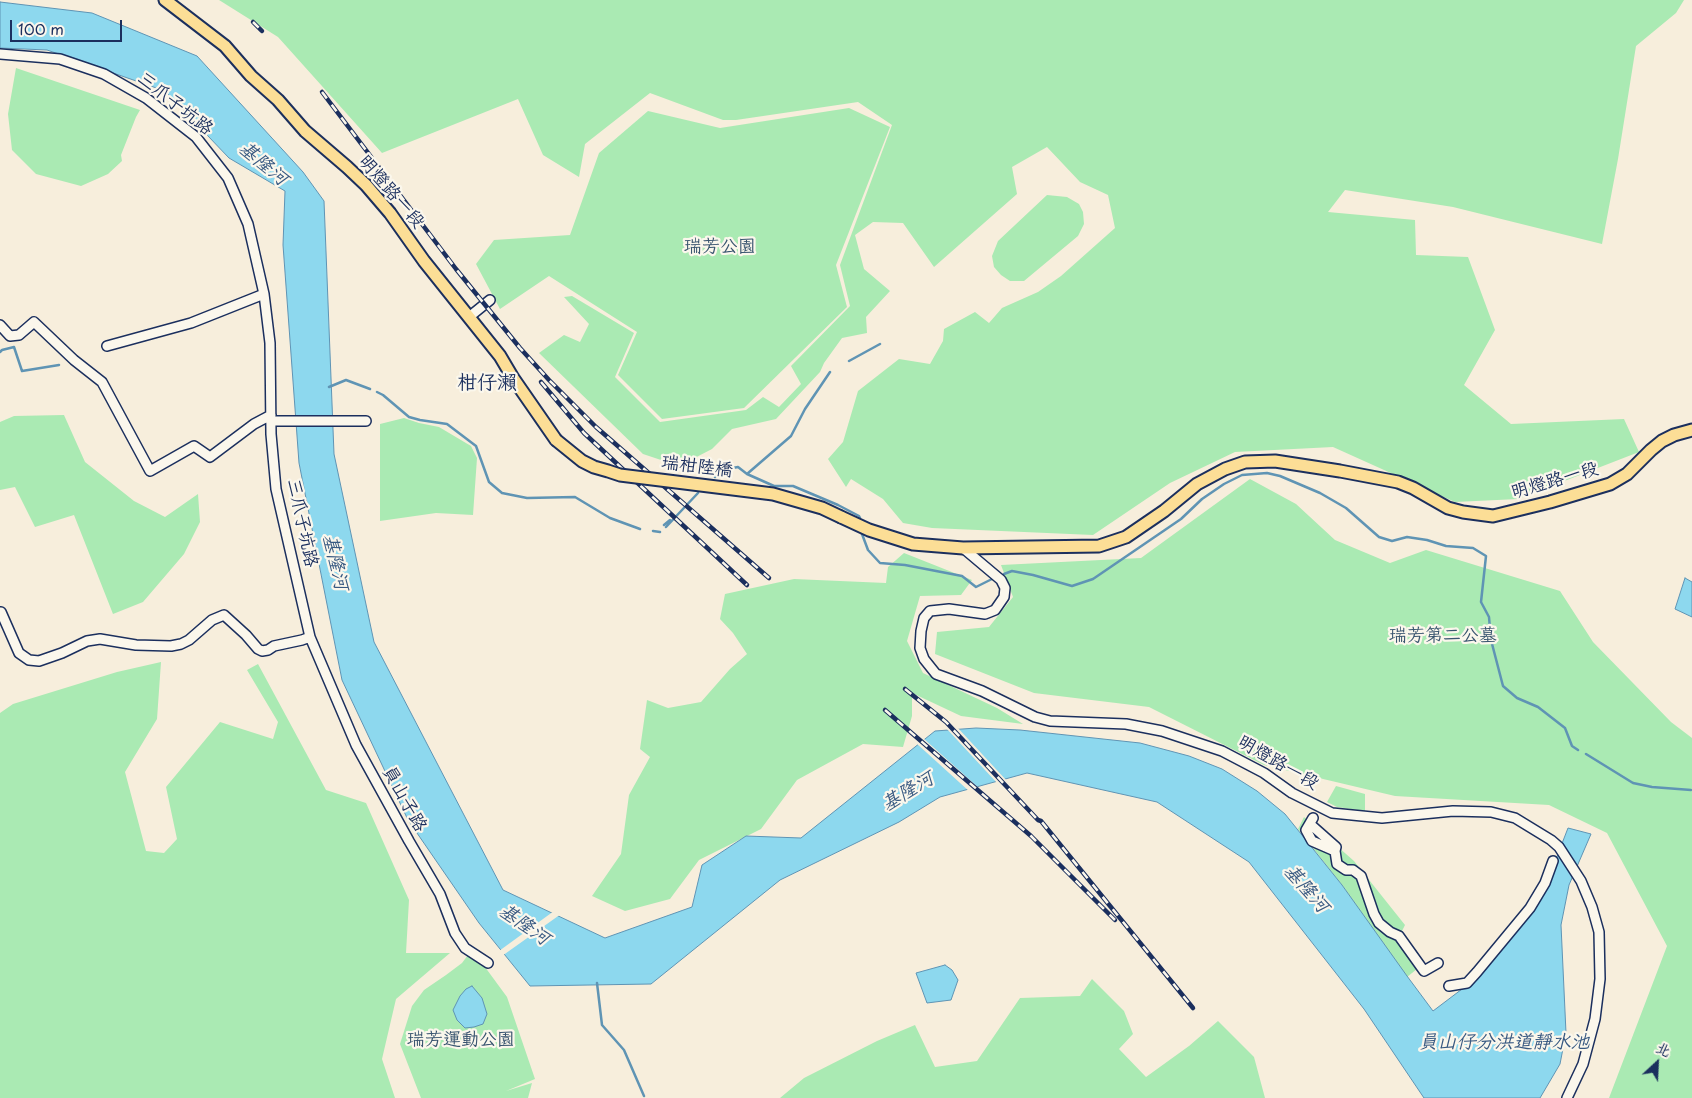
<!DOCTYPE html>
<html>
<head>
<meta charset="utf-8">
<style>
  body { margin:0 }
  #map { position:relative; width:1692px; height:1098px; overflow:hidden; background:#f7eedc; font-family:"Playpen Sans","LXGW WenKai TC",sans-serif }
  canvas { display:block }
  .north { position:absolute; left:1632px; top:1038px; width:50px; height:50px; -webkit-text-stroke:4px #fbf7ec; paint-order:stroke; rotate:25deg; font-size:14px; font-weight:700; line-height:20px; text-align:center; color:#1b2f5e }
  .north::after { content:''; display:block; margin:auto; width:18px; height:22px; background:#1b2f5e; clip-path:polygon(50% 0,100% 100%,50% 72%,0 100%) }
  .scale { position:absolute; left:10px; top:20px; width:112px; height:22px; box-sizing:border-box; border:2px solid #1b2f5e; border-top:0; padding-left:6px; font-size:15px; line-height:18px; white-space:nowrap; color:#1b2f5e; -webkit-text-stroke:4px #fbf7ec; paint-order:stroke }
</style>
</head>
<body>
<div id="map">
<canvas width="1692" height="1098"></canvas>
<div class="north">北</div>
<div class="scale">100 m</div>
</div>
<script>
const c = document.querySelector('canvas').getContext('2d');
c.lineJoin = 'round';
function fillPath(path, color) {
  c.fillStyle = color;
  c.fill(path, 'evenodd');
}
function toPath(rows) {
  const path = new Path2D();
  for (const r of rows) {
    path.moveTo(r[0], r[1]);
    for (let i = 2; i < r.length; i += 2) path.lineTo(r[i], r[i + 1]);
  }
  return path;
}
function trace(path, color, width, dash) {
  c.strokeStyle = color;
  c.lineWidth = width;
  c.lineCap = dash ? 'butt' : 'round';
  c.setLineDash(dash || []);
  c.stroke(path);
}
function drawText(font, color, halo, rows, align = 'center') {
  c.font = font + ' "Playpen Sans","LXGW WenKai TC",sans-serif';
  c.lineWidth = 4.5;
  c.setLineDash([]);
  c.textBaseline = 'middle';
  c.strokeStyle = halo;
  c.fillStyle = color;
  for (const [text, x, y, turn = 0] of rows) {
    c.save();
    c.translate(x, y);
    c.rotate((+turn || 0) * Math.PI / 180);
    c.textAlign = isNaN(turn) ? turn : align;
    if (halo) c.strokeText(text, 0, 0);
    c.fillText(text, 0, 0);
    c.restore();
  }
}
const green = toPath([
  [219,0,1684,0,1676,13,1636,46,1618,159,1602,244,1453,207,1345,190,1328,212,1415,220,1416,255,1468,257,1495,330,1464,385,1511,424,1624,419,1639,452,1518,499,1455,502,1333,447,1235,452,1170,483,1093,535,932,528,903,523,883,499,851,479,846,487,828,459,843,442,858,391,899,359,930,364,943,341,944,329,975,312,989,323,1002,308,1038,292,1061,276,1115,228,1108,195,1080,182,1047,147,1012,167,1017,194,934,267,903,223,873,222,855,235,864,269,890,291,866,317,867,333,842,338,824,363,820,372,776,419,732,429,712,449,679,466,643,454,539,353,564,335,580,342,589,324,564,297,572,296,634,333,615,377,660,422,746,410,763,397,779,407,801,384,791,366,850,306,840,265,892,125,858,102,736,120,723,120,650,93,585,144,579,177,543,155,518,99,382,153,278,37],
  [16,68,140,110,136,117,121,155,122,161,108,174,81,186,36,174,12,150,8,114],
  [849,108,890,127,836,265,847,307,744,408,662,419,618,375,637,332,549,276,500,309,476,264,494,240,570,235,599,153,648,111,720,128],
  [1047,195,1067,197,1079,204,1083,212,1084,224,1078,236,1024,281,1010,281,1001,275,994,267,992,256,998,241],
  [64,415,85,462,134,501,165,517,198,494,200,522,184,554,143,602,113,614,74,515,35,527,15,487,0,490,0,422,14,416],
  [404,418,419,423,439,427,471,446,477,458,473,515,436,513,380,521,380,424],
  [1250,479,1296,504,1335,540,1390,563,1426,550,1560,591,1593,642,1671,722,1692,738,1692,1098,1609,1098,1667,946,1607,833,1549,805,1395,796,1264,765,1149,707,1034,693,935,654,937,632,989,627,1013,597,1001,565,1141,558],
  [904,553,972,580,961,595,920,596,907,641,923,673,997,708,1023,724,961,716,912,693,912,716,903,747,863,744,797,780,761,829,699,860,670,899,625,911,592,896,621,854,629,795,650,757,640,749,647,700,668,708,701,702,730,669,747,654,733,633,720,619,725,594,794,579,886,583,888,567],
  [161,662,157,719,125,772,146,851,164,853,177,839,166,787,220,722,273,739,278,722,247,670,258,664,326,790,366,803,409,900,406,953,450,953,396,999,382,1059,395,1098,0,1098,0,713,13,704,117,672],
  [1336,786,1365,794,1365,811,1337,807,1327,802],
  [1304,817,1354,861,1405,925,1400,935,1422,965,1407,977,1342,885,1298,829],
  [468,955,485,967,507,997,535,1079,506,1091,532,1083,528,1098,421,1098,400,1044,412,1006,424,990,446,975,462,963],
  [1092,979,1124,1011,1133,1034,1119,1049,1146,1077,1189,1046,1218,1021,1254,1057,1265,1098,780,1098,804,1078,877,1041,915,1025,935,1067,977,1061,1020,998,1080,996]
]);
const water = toPath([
  [0,2,92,13,197,56,303,172,324,201,334,454,374,642,503,890,605,938,692,907,702,865,746,836,801,838,935,731,976,728,1020,730,1140,743,1189,756,1222,769,1257,791,1285,814,1342,885,1407,976,1433,1011,1470,983,1536,904,1556,859,1568,828,1591,834,1569,885,1561,925,1566,1033,1560,1064,1540,1098,1424,1098,1364,1009,1249,862,1157,802,1027,773,940,797,899,822,780,880,651,984,530,986,479,923,408,820,342,680,299,463,283,245,285,191,229,158,165,91,47,50,0,48,0,2],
  [1685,578,1692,582,1692,617,1675,609,1685,578],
  [945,965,952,970,958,980,951,1000,927,1003,916,973,945,965],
  [472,986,482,998,487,1014,483,1024,474,1027,465,1028,457,1020,453,1010,460,996,466,989,472,986]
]);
const pier = toPath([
  [957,727,1007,781,998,784,946,728],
  [923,738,980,789,970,792,916,743],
  [554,911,561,914,502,956,499,951]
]);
const stream = toPath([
  [0,352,2,350,14,347,22,371,59,365],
  [849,361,880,344],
  [329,387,346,380,370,389],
  [377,392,383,395,409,417,420,420,447,424,476,446,489,482,502,493,527,498,575,497,610,518,640,529],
  [747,474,791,436,805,409,830,372],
  [715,477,722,470,738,467,747,474,774,486,793,486,838,505,859,516,860,518],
  [664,525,670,520],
  [666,527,698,493],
  [653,531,660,532],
  [862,534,868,550,880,563,905,565,962,576,976,587,992,579],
  [1004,574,1012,571,1033,575,1072,586,1093,579,1181,519,1202,499,1224,484,1242,475,1267,473,1280,476,1320,493,1346,508,1379,537,1392,541,1407,537,1427,540,1446,546,1473,548,1486,556,1481,602,1489,617,1491,640,1503,686,1517,698,1538,707,1565,728,1572,746,1578,750],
  [1586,754,1633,783,1652,787,1691,790],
  [597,983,602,1025,624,1050,644,1096]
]);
const minor = toPath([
  [0,54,60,59,104,74,146,98,196,137,228,178,248,224,264,294,270,343,271,434,276,489,310,637,356,745,409,841,440,894,455,933,465,948,488,963],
  [469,317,490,300],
  [0,325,10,336,19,335,34,322,74,360,102,382,150,471,194,446,210,457,254,424,271,415],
  [107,346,191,323,264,294],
  [275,421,366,421],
  [963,548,1001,580,1005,588,1004,597,995,610,985,614,949,609,930,611,924,618,921,631,920,648,924,659,936,674,982,691,1035,717,1050,721,1126,724,1162,731,1222,751,1264,773,1292,793,1332,813,1382,818,1453,811,1491,812,1515,818,1551,840,1559,847,1581,881,1592,907,1599,932,1600,979,1595,1019,1583,1064,1567,1098],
  [1,612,19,653,29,660,39,661,62,653,87,641,100,639,136,645,171,646,181,644,189,640,212,620,224,615,246,635,258,649,262,651,268,650,274,646,302,640,310,637],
  [1310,824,1336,847,1335,851,1312,841,1306,830,1313,818],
  [1335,851,1337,864,1346,870,1353,870,1361,876,1374,914,1379,923,1390,932,1399,936,1424,971,1438,963],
  [1449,986,1467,983,1477,972,1530,908,1545,883,1553,861]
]);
const major = toPath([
  [165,0,225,46,251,76,278,100,305,131,347,167,366,185,390,213,424,261,500,356,513,378,556,440],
  [841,517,869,530,913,544,963,548,1099,546,1126,537,1164,511,1197,484,1225,469,1245,462,1275,461,1340,471,1398,482,1413,488,1448,508,1463,512,1493,516,1550,502,1610,484,1627,474,1651,450,1662,441,1674,435,1692,430]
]);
const rail = toPath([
  [253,22,262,31],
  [322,92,456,269,520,348,549,380,596,427,769,578],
  [541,382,584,433,747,585],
  [905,689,946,722,1038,820,1041,821,1193,1008],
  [885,710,1031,836,1115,920]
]);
const majorBridge = toPath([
  [556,440,582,461,594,467,608,471,620,475,773,494,822,508,841,517]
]);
const streetNames = [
  ["三爪子坑路",175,104,38],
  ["明燈路一段",391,192,49],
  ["瑞柑陸橋",697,467,7],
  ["明燈路一段",1555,481,-16],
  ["三爪子坑路",302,523,78],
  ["明燈路一段",1278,763,30],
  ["員山子路",404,799,61]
];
const parkNames = [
  ["瑞芳公園",720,247],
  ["瑞芳第二公墓",1443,636],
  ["瑞芳運動公園",461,1040]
];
const waterNames = [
  ["基隆河",263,164,40],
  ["基隆河",335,562,77],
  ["基隆河",908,792,-31],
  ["基隆河",1306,889,49],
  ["基隆河",524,925,35],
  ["員山仔分洪道靜水池",1504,1043]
];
const quarterNames = [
  ["柑仔瀨",487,383]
];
fillPath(green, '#aaeab3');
fillPath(water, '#8dd8ee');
trace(water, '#5f94b4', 1);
fillPath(pier, '#f7eedc');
trace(stream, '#5f94b4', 2.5);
trace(minor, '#1b2f5e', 12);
trace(major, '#1b2f5e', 15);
trace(minor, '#fbf7ec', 9);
trace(major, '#fcde96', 11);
trace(rail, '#1b2f5e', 4.5);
trace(rail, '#fbf7ec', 2.5, [8]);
trace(majorBridge, '#1b2f5e', 15, []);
trace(majorBridge, '#fcde96', 11);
drawText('18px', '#1b2f5e', '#fbf7ec', streetNames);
drawText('18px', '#38546f', '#fbf7ec', parkNames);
drawText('italic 19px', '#385982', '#fbf7ec', waterNames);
drawText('20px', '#1b2f5e', '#fbf7ec', quarterNames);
</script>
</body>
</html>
